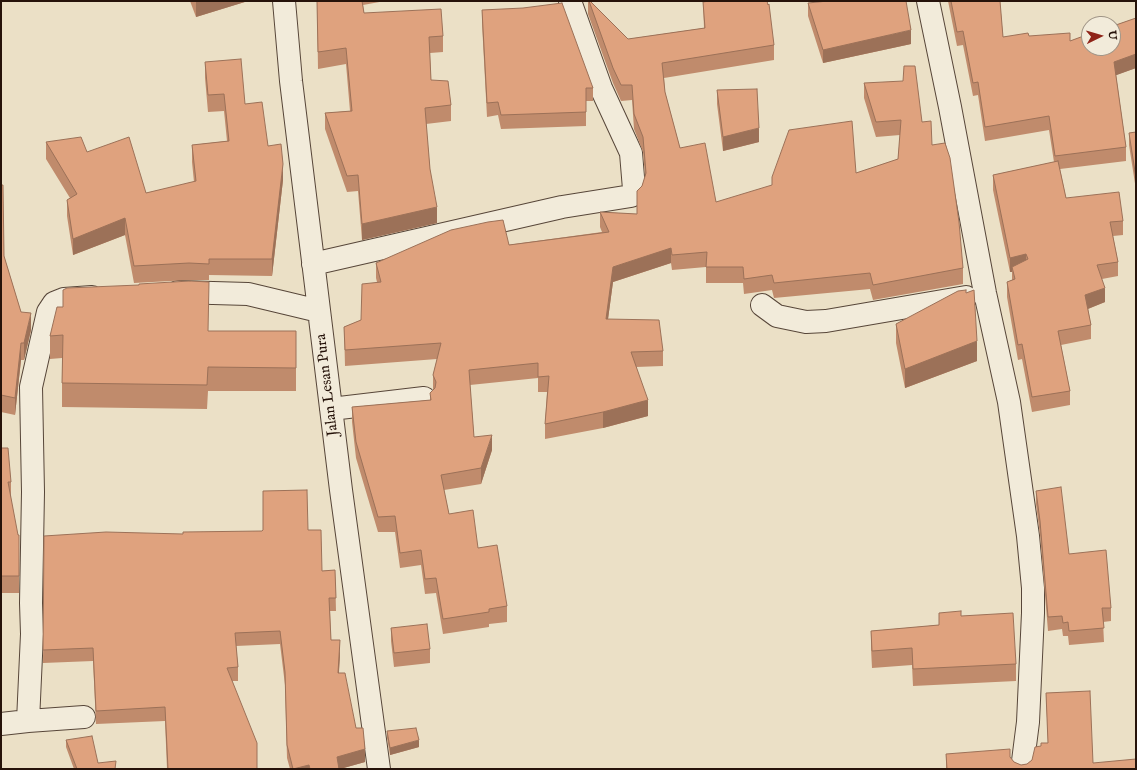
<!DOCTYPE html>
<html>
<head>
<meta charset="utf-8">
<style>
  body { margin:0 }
  #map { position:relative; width:1137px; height:770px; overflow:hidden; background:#ebe0c6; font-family:"IM FELL English",serif }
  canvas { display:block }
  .frame { position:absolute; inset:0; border:2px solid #26130a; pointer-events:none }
  .north { position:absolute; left:1081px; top:16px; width:40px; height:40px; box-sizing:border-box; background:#f2ebda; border:1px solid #a09587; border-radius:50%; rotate:85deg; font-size:11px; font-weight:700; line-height:16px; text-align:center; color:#26130a }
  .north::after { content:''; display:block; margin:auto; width:14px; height:18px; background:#8f2418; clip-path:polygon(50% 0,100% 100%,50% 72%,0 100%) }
</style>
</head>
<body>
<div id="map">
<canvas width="1137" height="770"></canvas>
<div class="frame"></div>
<div class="north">U</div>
</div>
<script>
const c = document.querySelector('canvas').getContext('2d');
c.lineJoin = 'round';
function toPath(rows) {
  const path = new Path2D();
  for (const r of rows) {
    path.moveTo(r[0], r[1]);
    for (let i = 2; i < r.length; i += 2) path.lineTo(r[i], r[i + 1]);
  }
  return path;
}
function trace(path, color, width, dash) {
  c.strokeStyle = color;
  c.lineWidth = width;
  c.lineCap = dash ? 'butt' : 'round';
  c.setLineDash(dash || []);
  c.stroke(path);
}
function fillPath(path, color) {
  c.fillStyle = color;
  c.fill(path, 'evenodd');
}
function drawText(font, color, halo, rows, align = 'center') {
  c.font = font + ' "IM FELL English",serif';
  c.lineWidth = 3;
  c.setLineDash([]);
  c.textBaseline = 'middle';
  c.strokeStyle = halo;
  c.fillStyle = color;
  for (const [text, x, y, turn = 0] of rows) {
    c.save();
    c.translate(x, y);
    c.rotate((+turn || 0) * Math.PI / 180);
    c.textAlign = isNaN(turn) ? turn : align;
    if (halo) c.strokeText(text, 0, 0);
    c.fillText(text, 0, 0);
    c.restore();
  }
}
const minor = toPath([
  [284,1,291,81,341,490,379,769],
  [928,1,950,107,985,293,1009,402,1028,536,1033,588,1033,613,1028,722,1022,769],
  [313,264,562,207,631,196,634,189,631,153,601,88,570,1],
  [178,292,248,294,319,311],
  [762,305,777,316,806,322,826,321,966,297],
  [331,409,424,398],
  [84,717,28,721,32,634,31,603,33,492,31,387,48,312,54,303,64,299,92,297],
  [1,724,28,721]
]);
const wall = toPath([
  [190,1,248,1,196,17],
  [317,1,385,1,363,5,364,13,443,36,443,52,430,53,431,80,451,105,451,121,426,124,430,169,437,223,362,240,358,191,347,192,325,129,325,113,350,111,346,64,318,69],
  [588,1,590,1,628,39,704,28,703,2,774,45,774,60,664,78,665,92,680,148,716,202,856,173,898,159,900,135,876,137,864,98,864,83,922,122,932,145,963,268,963,284,873,300,870,289,774,298,772,290,744,294,743,283,706,283,706,267,672,270,671,263,613,282,608,319,663,351,663,366,636,367,648,416,603,428,545,439,545,424,547,392,538,392,538,378,470,385,474,437,492,450,481,484,444,490,449,514,478,548,507,606,507,622,489,624,489,627,443,634,436,593,425,594,421,565,400,568,395,532,378,532,356,458,352,422,352,407,430,400,430,393,433,390,433,375,437,359,345,366,344,327,361,320,377,282,376,278,376,263,602,232,600,227,600,212,637,214,642,186,645,176,643,152,634,129,632,100,621,101,613,83,588,14],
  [948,1,1000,1,1003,37,1029,36,1070,41,1136,18,1136,68,1116,75,1126,147,1126,161,1060,169,1066,198,1123,221,1123,235,1113,236,1118,262,1118,276,1102,279,1105,302,1088,309,1091,325,1091,339,1061,345,1070,391,1070,405,1032,412,1022,359,1018,360,1007,297,1007,282,1012,280,1012,272,1010,272,993,190,993,175,1054,162,1049,130,985,141,978,95,973,96,963,45,957,46],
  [808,3,911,44,823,63,808,16],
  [482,10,593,88,593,101,586,101,586,126,501,129,498,115,487,117,482,23],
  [205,62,245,104,268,146,283,180,272,276,209,275,209,280,189,280,134,283,125,235,73,255,67,216,67,200,70,198,46,159,46,142,87,152,146,193,194,182,192,162,192,145,227,141,224,111,208,112,205,78],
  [717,90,759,142,723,151,717,104],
  [1136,132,1136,190,1129,145,1129,133],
  [1,185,4,256,21,312,31,330,24,360,21,360,15,415,1,412],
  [966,293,977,361,905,388,896,343,896,324],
  [63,307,208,331,296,331,296,391,208,391,207,409,62,407,62,358,50,359,50,336],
  [1,448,11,482,11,498,19,551,19,593,1,593],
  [1036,491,1069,554,1111,608,1111,621,1103,622,1104,642,1069,645,1068,636,1063,636,1062,629,1048,631,1040,535,1036,504],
  [308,530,322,571,335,570,336,611,330,611,331,640,340,653,339,673,356,728,365,762,340,769,290,769,287,758,285,685,280,644,236,646,238,667,238,681,232,681,257,769,167,769,165,721,96,724,93,661,43,663,44,536,183,534],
  [939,613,961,616,1016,664,1016,681,913,686,912,665,872,668,871,648,871,631,939,625],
  [391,628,430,649,430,663,394,667,391,641],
  [1046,693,1093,763,1136,769,946,769,946,754,1010,757,1014,762,1021,765,1027,764,1032,760,1041,746,1048,743],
  [387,731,419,747,390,755,387,738],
  [66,740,98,763,115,769,74,769,66,747]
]);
const shadedWall = toPath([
  [196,1,248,1,196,17],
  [911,30,911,44,823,63,823,50],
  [1136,54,1136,68,1114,76,1114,62],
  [759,128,759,142,723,151,723,137],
  [283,164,283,180,272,276,272,259],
  [437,207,437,223,362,240,362,224],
  [125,218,125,235,73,255,73,239],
  [671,248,671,263,613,282,606,334,606,319,613,267],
  [1026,254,1026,269,1012,267,1012,272,1010,272,1010,258],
  [1105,288,1105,302,1085,310,1085,295],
  [31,313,31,330,24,360,24,343],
  [977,341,977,361,905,388,905,369],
  [21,343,21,360,15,415,15,398],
  [648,400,648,416,603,428,603,412],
  [492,435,492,450,481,484,481,468],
  [340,640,340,653,338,686,338,673],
  [419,740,419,747,390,755,390,748],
  [365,749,365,762,340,769,337,769,337,757],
  [309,765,309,769,294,769]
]);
const building = toPath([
  [317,1,362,1,364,13,441,9,443,36,429,37,431,80,448,81,451,105,425,108,430,169,437,207,362,224,358,175,347,176,325,113,352,111,346,48,318,52,317,1],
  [589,1,590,1,628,39,705,28,703,2,709,1,767,1,768,5,769,4,774,45,662,63,665,92,680,148,705,143,716,202,772,185,772,177,789,130,852,121,856,173,898,159,901,120,876,122,864,83,903,81,904,66,915,66,922,122,931,121,932,145,945,143,950,158,959,222,963,268,873,285,870,273,774,283,772,275,744,279,743,267,706,267,707,252,672,255,671,248,613,267,606,319,659,320,663,351,631,352,648,400,603,412,545,424,549,376,538,377,538,363,469,370,474,437,492,435,481,468,441,475,449,514,473,510,478,548,497,545,507,606,489,609,489,612,443,619,436,578,425,579,421,550,400,553,395,516,378,517,356,442,352,407,431,400,430,393,435,388,436,382,433,375,441,343,345,350,344,327,361,320,362,284,381,282,376,263,451,230,488,222,503,220,509,245,609,232,600,212,637,214,637,191,642,186,646,173,643,137,634,114,632,85,621,85,613,68,589,1],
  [828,1,906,1,911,30,823,50,808,3,828,1],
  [951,1,1000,1,1003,37,1028,33,1029,36,1070,33,1070,41,1089,34,1089,48,1113,48,1113,26,1136,18,1136,54,1114,62,1126,147,1055,156,1049,116,985,127,978,82,973,83,963,31,957,32,951,1],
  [562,3,593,88,586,88,586,112,501,115,498,102,487,103,482,10,523,8,562,3],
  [241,59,245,104,262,102,268,146,281,144,283,164,272,259,209,259,209,264,189,263,134,266,125,218,73,239,67,200,77,194,46,142,81,137,87,152,129,137,146,193,196,181,192,145,229,141,224,94,208,95,205,62,241,59],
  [757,89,759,128,723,137,717,90,757,89],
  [1136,132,1136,178,1129,133,1136,132],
  [1058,161,1066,198,1119,192,1123,221,1110,222,1118,262,1097,265,1105,288,1085,295,1091,325,1058,331,1070,391,1032,397,1022,344,1018,345,1007,282,1015,279,1012,267,1028,259,1026,254,1010,258,993,175,1058,161],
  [1,185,3,185,4,256,21,312,31,313,24,343,21,343,15,398,1,395,1,185],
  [190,281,209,282,208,331,296,331,296,368,208,367,207,385,62,383,63,335,50,336,57,307,63,307,63,290,67,288,139,285,139,284,190,281],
  [966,290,966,293,974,290,977,341,905,369,896,324,958,291,966,290],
  [1,448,8,448,11,482,8,482,18,535,19,535,19,576,1,576,1,448],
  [1061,487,1069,554,1106,550,1111,608,1102,608,1104,628,1069,631,1068,622,1063,623,1062,616,1048,617,1040,521,1036,491,1061,487],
  [307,490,308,530,321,530,322,571,335,570,336,598,329,598,331,640,340,640,338,673,345,673,356,728,363,728,365,749,337,757,339,769,310,769,309,765,293,769,287,745,285,672,280,631,235,633,238,667,227,668,257,743,257,769,168,769,165,707,96,711,93,648,43,650,44,536,106,532,183,534,183,532,262,531,263,530,263,491,307,490],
  [961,611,961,616,1013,613,1016,664,913,669,912,648,872,651,871,631,939,625,939,613,961,611],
  [427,624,430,649,394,653,391,628,427,624],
  [1090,691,1093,763,1136,759,1136,769,947,769,946,754,1010,749,1010,757,1014,762,1021,765,1027,764,1032,760,1035,747,1041,746,1041,743,1048,743,1046,693,1090,691],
  [416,728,419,740,390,748,387,731,416,728],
  [92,736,98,763,116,761,115,769,77,769,66,740,92,736]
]);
const streetNames = [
  ["Jalan Lesan Pura",328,385,-97]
];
trace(minor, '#574639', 24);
trace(minor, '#f2ebda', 22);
fillPath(wall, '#c08b6c');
fillPath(shadedWall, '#9c7158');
fillPath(building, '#dfa27e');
trace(building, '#9c7158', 1);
drawText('15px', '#26130a', '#f2ebda', streetNames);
</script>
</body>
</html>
